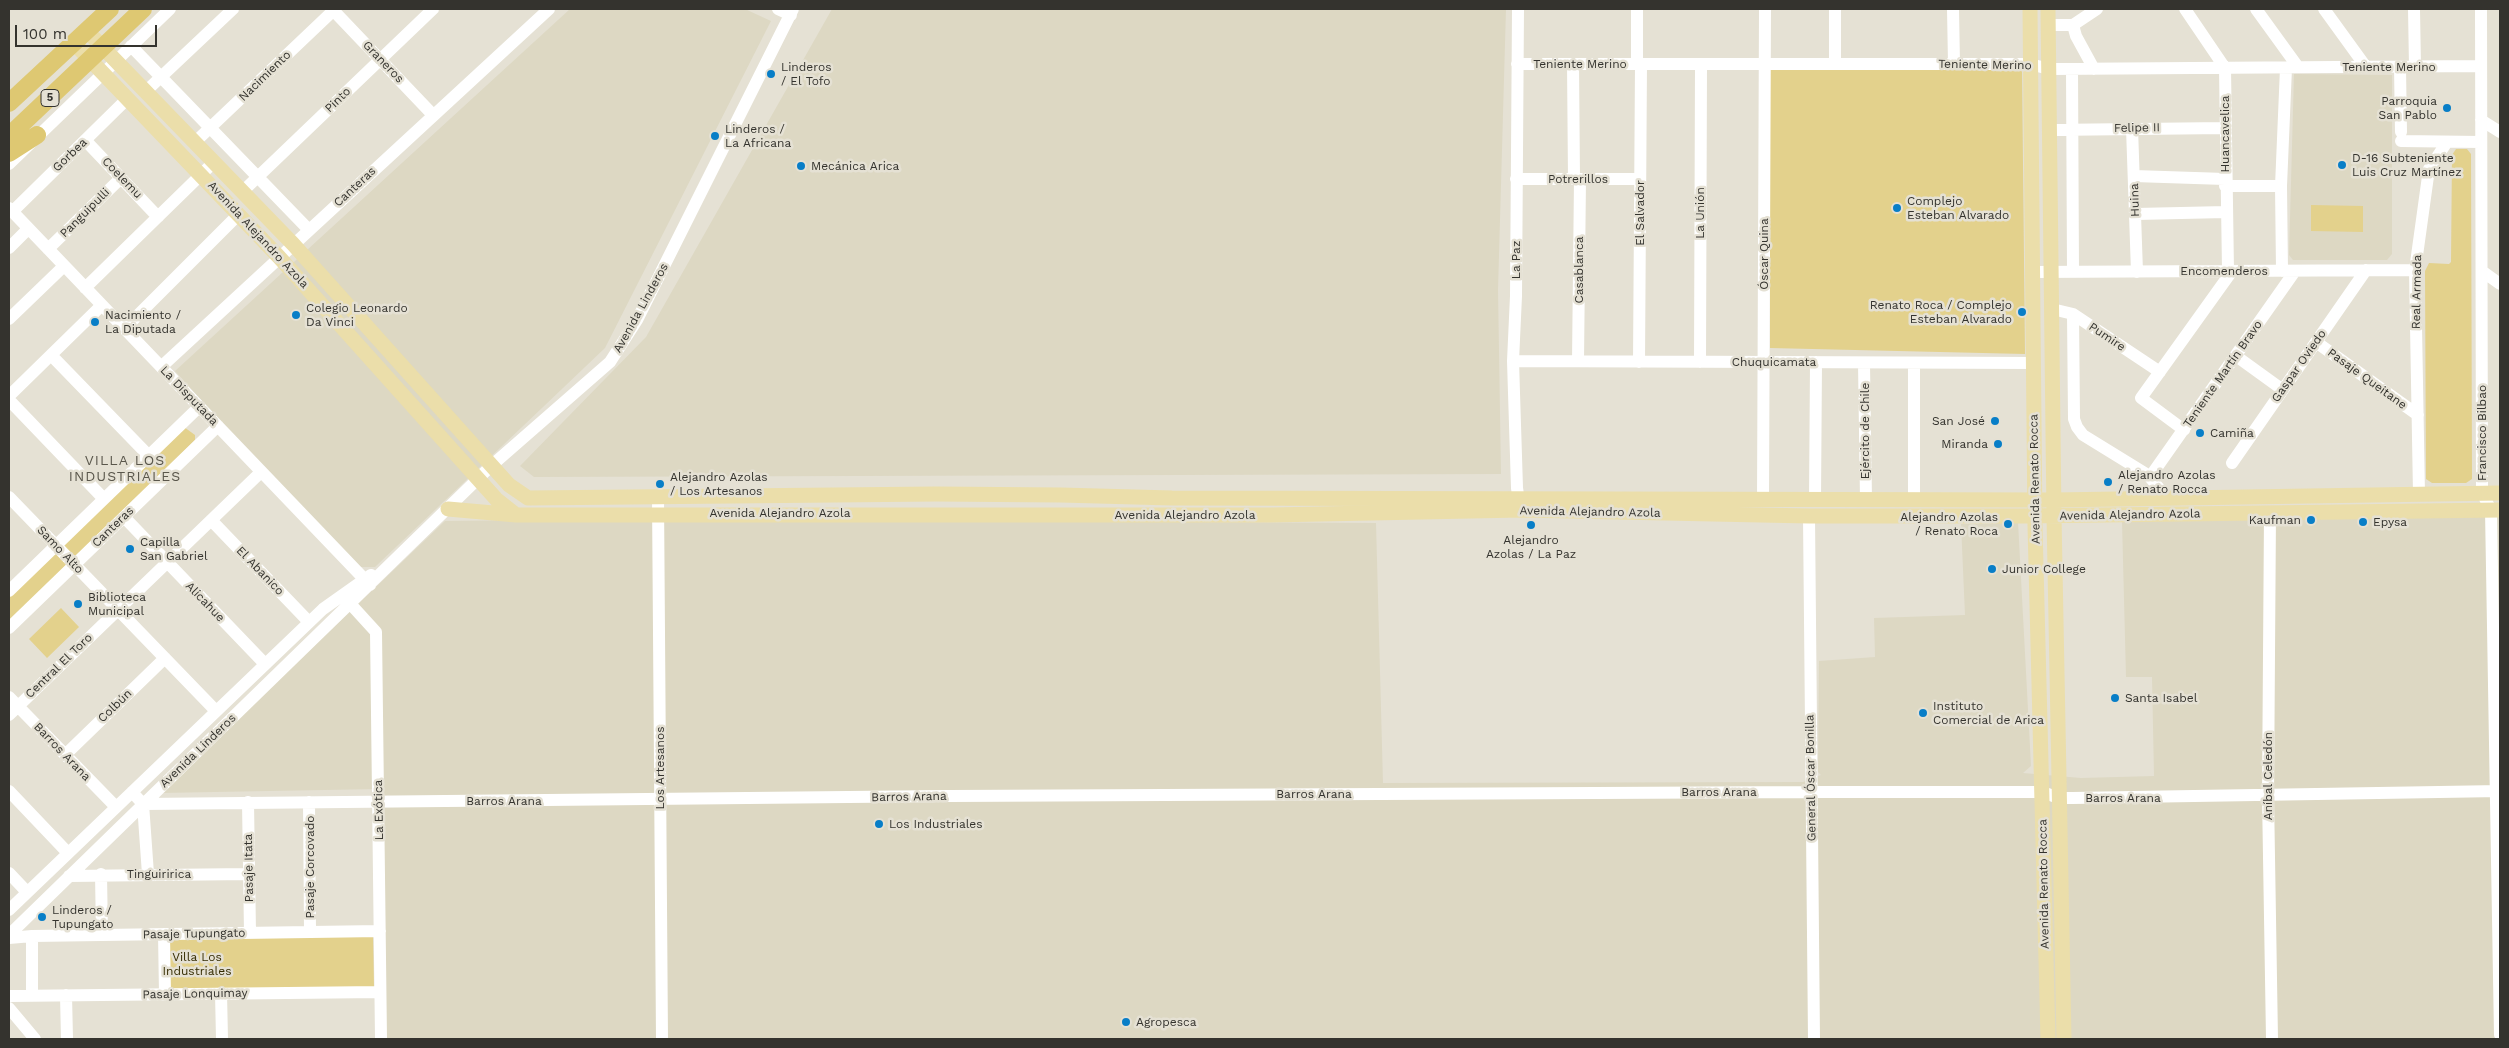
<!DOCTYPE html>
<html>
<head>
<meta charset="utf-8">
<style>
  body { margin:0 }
  #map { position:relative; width:2509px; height:1048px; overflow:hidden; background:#e5e1d4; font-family:"Work Sans",sans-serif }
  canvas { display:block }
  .frame { position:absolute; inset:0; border:10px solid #34332e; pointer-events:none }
  .scale { position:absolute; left:15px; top:25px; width:142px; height:22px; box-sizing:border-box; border:2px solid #34332e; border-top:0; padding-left:6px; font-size:15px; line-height:18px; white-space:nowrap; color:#34332e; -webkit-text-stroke:4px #e5e1d4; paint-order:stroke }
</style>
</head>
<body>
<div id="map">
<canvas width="2509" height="1048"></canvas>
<div class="frame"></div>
<div class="scale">100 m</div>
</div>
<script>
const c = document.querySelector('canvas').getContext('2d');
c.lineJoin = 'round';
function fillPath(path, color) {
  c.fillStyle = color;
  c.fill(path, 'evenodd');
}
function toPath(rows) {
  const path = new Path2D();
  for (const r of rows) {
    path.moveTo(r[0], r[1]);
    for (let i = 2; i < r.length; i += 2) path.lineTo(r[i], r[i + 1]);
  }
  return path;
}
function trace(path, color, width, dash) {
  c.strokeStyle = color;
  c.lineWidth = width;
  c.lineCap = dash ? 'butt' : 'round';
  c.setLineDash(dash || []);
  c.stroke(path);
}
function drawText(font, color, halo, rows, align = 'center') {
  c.font = font + ' "Work Sans",sans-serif';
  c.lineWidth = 5;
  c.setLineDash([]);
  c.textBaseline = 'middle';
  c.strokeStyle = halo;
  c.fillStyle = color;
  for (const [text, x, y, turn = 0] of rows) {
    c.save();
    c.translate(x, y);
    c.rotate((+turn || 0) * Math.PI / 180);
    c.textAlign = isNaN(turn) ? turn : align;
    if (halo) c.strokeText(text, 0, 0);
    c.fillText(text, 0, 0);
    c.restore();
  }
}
const built = toPath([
  [570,9,745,9,771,21,605,348,375,567,351,567,175,371],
  [832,9,1506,9,1498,290,1501,474,534,477,520,466,646,337],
  [2294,74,2392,75,2392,254,2387,260,2293,260,2289,255],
  [2500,513,2500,1039,384,1039,379,789,160,793,445,521,629,519,1376,523,1383,783,1803,782,1821,775,1818,772,1819,661,1875,657,1874,618,1965,615,1961,524,2018,522,2031,766,2023,773,2081,778,2154,776,2152,677,2126,677,2122,521]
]);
const green = toPath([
  [1770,66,2022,68,2025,354,1770,348],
  [2456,149,2467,149,2471,154,2472,479,2466,483,2432,483,2426,479,2425,271,2429,263,2449,264,2451,262,2452,155],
  [2311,205,2363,206,2363,232,2311,231],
  [184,427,195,435,195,440,9,621,9,596],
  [61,608,79,627,47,658,29,639],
  [373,935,374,988,168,990,167,938]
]);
const minor = toPath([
  [332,9,433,115],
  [778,9,791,15],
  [1518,9,1516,296,1513,361,1517,488,1520,508],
  [1835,9,1835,64],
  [1953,9,1954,64],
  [2185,9,2225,68,2228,271],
  [2256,9,2298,67],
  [2324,9,2366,67],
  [2414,9,2415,67],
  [2481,9,2482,493,2491,510,2500,1035],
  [2048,25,2073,25,2097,9],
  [2073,25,2076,36,2094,69],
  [131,46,309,230],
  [1517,64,2030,64,2049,69,2481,66],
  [1573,64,1574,179],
  [1637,64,1637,9],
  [2400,67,2401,132],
  [2072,69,2073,272],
  [145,92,233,9],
  [2481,120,2500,132],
  [2132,128,2137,272],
  [2049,130,2225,128],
  [85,140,158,217],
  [2401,141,2481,142],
  [194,143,335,9],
  [9,164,170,9],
  [2134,176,2225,179],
  [1516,179,1640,179],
  [2225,186,2281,186],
  [242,192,433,9],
  [9,208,370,585],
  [12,212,128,98],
  [2136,214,2226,212],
  [9,248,28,229],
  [48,249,121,178],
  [2282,271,2281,186,2286,68],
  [2482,271,2500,284],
  [2033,272,2415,270],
  [85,288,214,162],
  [2052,309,2073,314,2160,372],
  [2073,314,2074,419,2077,427,2083,435,2148,475,2168,499],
  [9,319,64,266],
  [124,329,239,214],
  [2316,342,2418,415],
  [51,355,149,456],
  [2236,356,2283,390],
  [1513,361,2034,363],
  [1578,361,1580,179],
  [1639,362,1641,64],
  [1700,362,1701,64],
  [1864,363,1866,500],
  [1914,363,1914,500],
  [161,367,549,9],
  [9,396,102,305],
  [9,400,104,499],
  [2184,430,2141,398,2232,271],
  [2232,463,2366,270],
  [2150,477,2295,271],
  [2419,494,2415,270,2429,169,2447,142],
  [9,497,216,711],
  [658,497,662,1039],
  [1763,500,1765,9],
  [1815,500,1816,362],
  [2270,513,2268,796,2272,1039],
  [1809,516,1814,1039],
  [124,517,265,664],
  [211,520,309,622],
  [9,591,199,407],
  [345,598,376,632,381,1039],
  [9,628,218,426],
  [9,697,116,807],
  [9,715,261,472],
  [65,755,165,658],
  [9,791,68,853],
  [132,792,143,804,949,796,1811,792,2042,792,2059,798,2072,798,2500,791],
  [248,802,250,933],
  [309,802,310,932],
  [143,804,148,874],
  [9,873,27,892],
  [101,874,102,935],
  [69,876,249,874],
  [9,910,323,609,371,575],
  [164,934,165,994],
  [9,935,491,466,610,362,637,320,793,9],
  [32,936,32,995],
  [9,938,32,936,380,931],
  [221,993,222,1039],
  [66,995,67,1039],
  [9,996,380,992],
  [9,1008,35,1039]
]);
const major = toPath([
  [2030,9,2035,526,2048,1039],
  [2048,9,2054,516,2064,1039],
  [87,31,293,244,509,485,528,498,936,494,1061,495,1172,498,2054,500,2500,493],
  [74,43,279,257,497,500,516,515],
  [448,509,516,515,1271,515,1521,510,1809,516,2024,516,2500,510]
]);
const highway = toPath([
  [9,103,110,9],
  [9,136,143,9],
  [9,153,37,135]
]);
const markers = [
  [771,74,5,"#087ec7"],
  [2447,108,5,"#087ec7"],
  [715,136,5,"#087ec7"],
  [2342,165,5,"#087ec7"],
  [801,166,5,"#087ec7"],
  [1897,208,5,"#087ec7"],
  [2022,312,5,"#087ec7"],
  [296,315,5,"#087ec7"],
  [95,322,5,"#087ec7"],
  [1995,421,5,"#087ec7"],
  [2200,433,5,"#087ec7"],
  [1998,444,5,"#087ec7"],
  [2108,482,5,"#087ec7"],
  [660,484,5,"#087ec7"],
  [2311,520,5,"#087ec7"],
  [2363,522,5,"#087ec7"],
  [2008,524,5,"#087ec7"],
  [1531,525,5,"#087ec7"],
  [130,549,5,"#087ec7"],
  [1992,569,5,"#087ec7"],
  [78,604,5,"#087ec7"],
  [2115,698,5,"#087ec7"],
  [1923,713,5,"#087ec7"],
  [879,824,5,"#087ec7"],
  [42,917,5,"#087ec7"],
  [1126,1022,5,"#087ec7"]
];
const shields = [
  [50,98,18]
];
const shieldNames = [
  ["5",50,98]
];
const streetNames = [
  ["Graneros",383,62,46],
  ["Teniente Merino",1580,64],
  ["Teniente Merino",1985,65,1],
  ["Teniente Merino",2389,67],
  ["Nacimiento",265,76,-44],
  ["Pinto",338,100,-44],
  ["Felipe II",2137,128,-1],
  ["Huancavelica",2225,134,-90],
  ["Gorbea",70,155,-44],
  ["Coelemu",122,178,46],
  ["Potrerillos",1578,179],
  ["Canteras",355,187,-43],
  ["Huina",2135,200,-92],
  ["Panguipulli",85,213,-45],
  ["El Salvador",1640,213,-90],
  ["La Unión",1700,213,-90],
  ["Avenida Alejandro Azola",258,235,47],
  ["Óscar Quina",1764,254,-90],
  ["La Paz",1516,260,-90],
  ["Casablanca",1579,270,-90],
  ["Encomenderos",2224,271],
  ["Real Armada",2417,292,-89],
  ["Avenida Linderos",641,308,-61],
  ["Pumire",2107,337,34],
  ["Chuquicamata",1774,362],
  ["Gaspar Oviedo",2299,366,-55],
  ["Teniente Martín Bravo",2223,374,-55],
  ["Pasaje Queitane",2367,379,36],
  ["La Disputada",189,396,46],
  ["Ejército de Chile",1865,431,-90],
  ["Francisco Bilbao",2482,433,-90],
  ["Avenida Renato Rocca",2035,479,-91],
  ["Avenida Alejandro Azola",1590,512,1],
  ["Avenida Alejandro Azola",780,513],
  ["Avenida Alejandro Azola",1185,515],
  ["Avenida Alejandro Azola",2130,515,-1],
  ["Canteras",113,527,-44],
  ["Samo Alto",60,550,46],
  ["El Abanico",260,571,46],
  ["Alicahue",205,602,46],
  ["Central El Toro",59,666,-44],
  ["Colbún",115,706,-44],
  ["Avenida Linderos",198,751,-44],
  ["Barros Arana",62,752,46],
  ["Los Artesanos",660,768,-90],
  ["Aníbal Celedón",2268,776,-90],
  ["General Óscar Bonilla",1811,778,-91],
  ["Barros Arana",1719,792],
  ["Barros Arana",1314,794],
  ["Barros Arana",909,797,-1],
  ["Barros Arana",2123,798],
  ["Barros Arana",504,801],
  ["La Exótica",379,810,-91],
  ["Pasaje Corcovado",310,867,-90],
  ["Pasaje Itata",249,868,-91],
  ["Tinguiririca",159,874],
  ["Avenida Renato Rocca",2044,884,-91],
  ["Pasaje Tupungato",194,934,-1],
  ["Pasaje Lonquimay",195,994,-1]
];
const poiNames = [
  ["Linderos",781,67],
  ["/ El Tofo",781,81],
  ["Parroquia",2437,101,"right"],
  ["San Pablo",2437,115,"right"],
  ["Linderos /",725,129],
  ["La Africana",725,143],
  ["D-16 Subteniente",2352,158],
  ["Luis Cruz Martínez",2352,172],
  ["Mecánica Arica",811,166],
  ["Complejo",1907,201],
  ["Esteban Alvarado",1907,215],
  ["Renato Roca / Complejo",2012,305,"right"],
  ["Esteban Alvarado",2012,319,"right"],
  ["Colegio Leonardo",306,308],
  ["Da Vinci",306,322],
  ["Nacimiento /",105,315],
  ["La Diputada",105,329],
  ["San José",1985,421,"right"],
  ["Camiña",2210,433],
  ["Miranda",1988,444,"right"],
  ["Alejandro Azolas",2118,475],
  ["/ Renato Rocca",2118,489],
  ["Alejandro Azolas",670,477],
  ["/ Los Artesanos",670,491],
  ["Alejandro Azolas",1998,517,"right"],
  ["/ Renato Roca",1998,531,"right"],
  ["Kaufman",2301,520,"right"],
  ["Epysa",2373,522],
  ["Alejandro",1531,540,"center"],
  ["Azolas / La Paz",1531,554,"center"],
  ["Capilla",140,542],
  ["San Gabriel",140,556],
  ["Junior College",2002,569],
  ["Biblioteca",88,597],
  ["Municipal",88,611],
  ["Santa Isabel",2125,698],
  ["Instituto",1933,706],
  ["Comercial de Arica",1933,720],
  ["Los Industriales",889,824],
  ["Linderos /",52,910],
  ["Tupungato",52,924],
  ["Agropesca",1136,1022]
];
const parkNames = [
  ["Villa Los",197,957],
  ["Industriales",197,971]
];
const neighbourhoodNames = [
  ["VILLA LOS",125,461],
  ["INDUSTRIALES",125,477]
];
fillPath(built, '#ddd8c3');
fillPath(green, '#e3d18c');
trace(minor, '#fff', 12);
trace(major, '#ebdeaa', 15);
trace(highway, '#dec872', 18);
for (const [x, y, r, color] of markers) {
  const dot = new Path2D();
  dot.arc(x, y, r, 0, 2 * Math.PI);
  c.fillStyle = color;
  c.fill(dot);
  trace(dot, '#e5e1d4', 2);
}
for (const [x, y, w] of shields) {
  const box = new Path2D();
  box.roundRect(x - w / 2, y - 8.5, w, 17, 4);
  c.fillStyle = '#e5e1d4';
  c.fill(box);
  trace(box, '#34332e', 1);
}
drawText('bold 11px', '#34332e', null, shieldNames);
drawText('12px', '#34332e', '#e5e1d4', streetNames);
drawText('12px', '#34332e', '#e5e1d4', poiNames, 'left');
drawText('12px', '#352c02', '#e5e1d4', parkNames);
c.letterSpacing = '1px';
drawText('14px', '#5a574c', '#e5e1d4', neighbourhoodNames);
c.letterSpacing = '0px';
</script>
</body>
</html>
